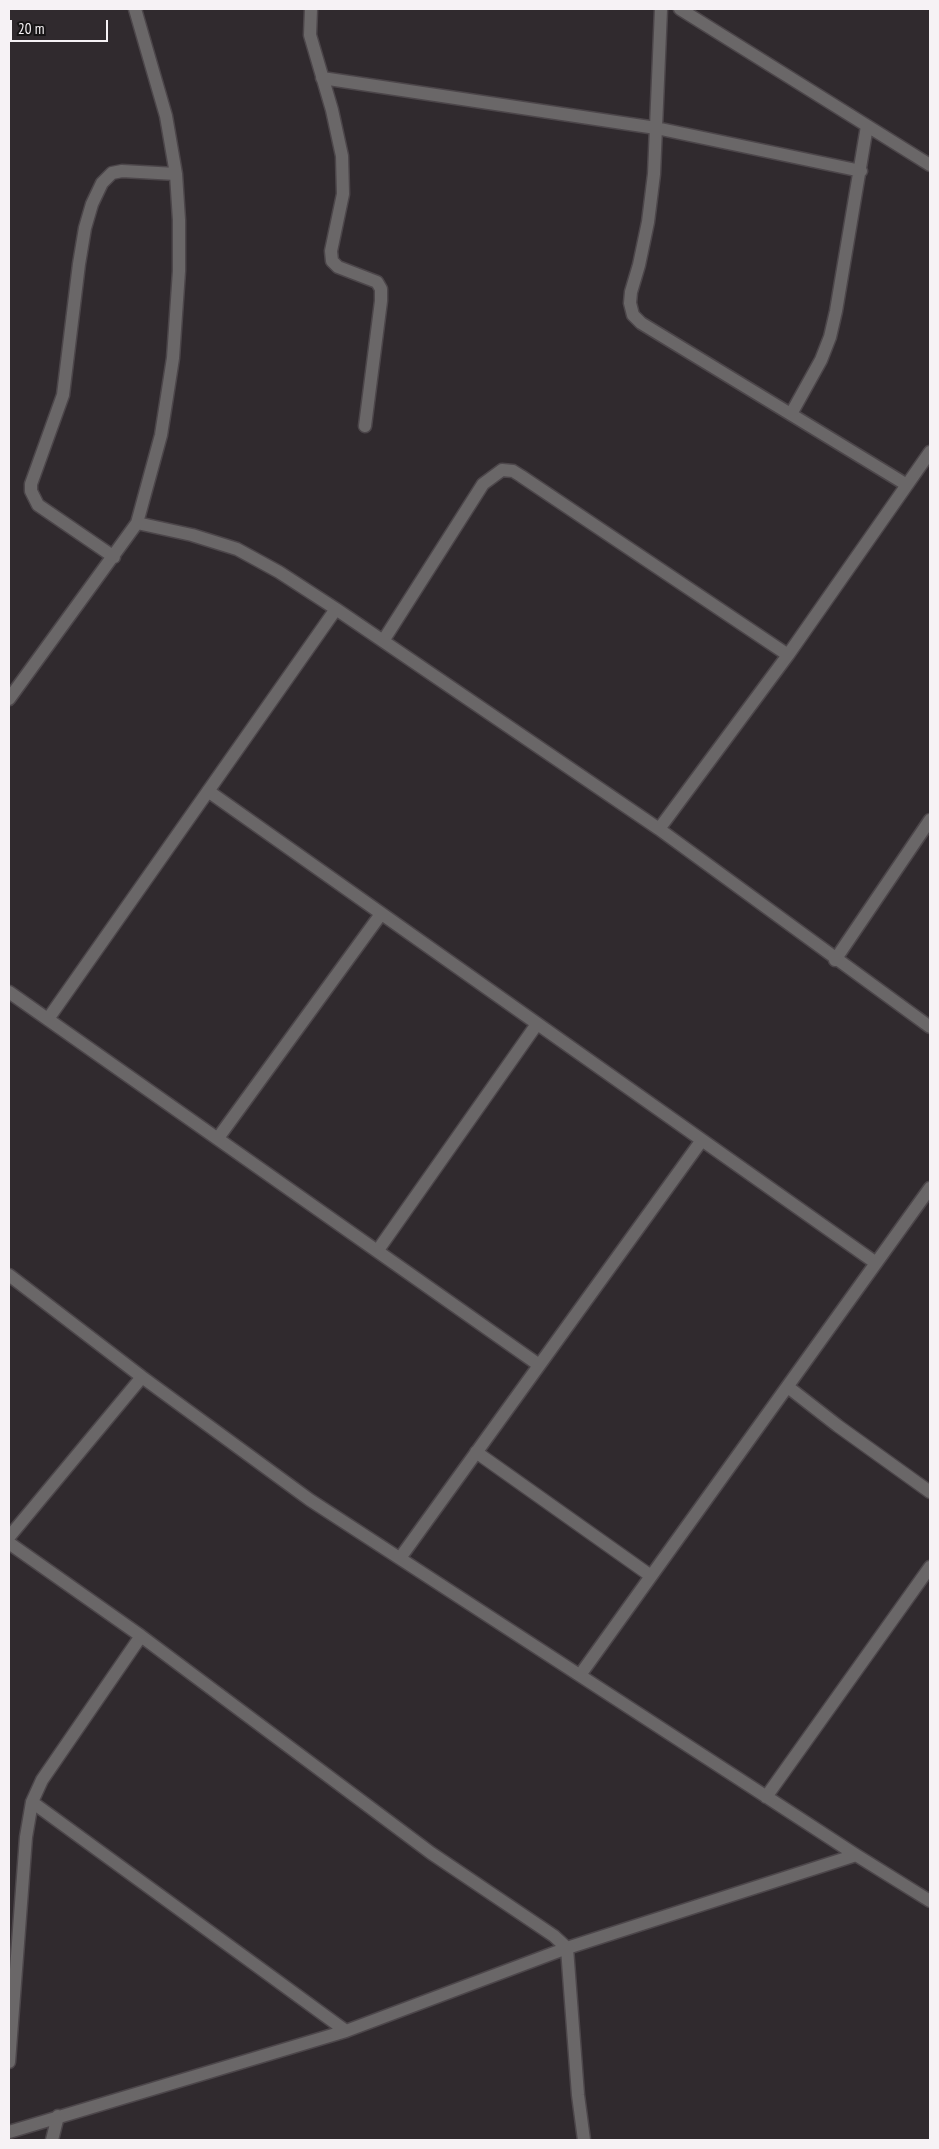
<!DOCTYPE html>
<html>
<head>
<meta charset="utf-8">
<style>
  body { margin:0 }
  #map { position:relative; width:939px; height:2149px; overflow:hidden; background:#302a2e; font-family:"PT Sans Narrow",sans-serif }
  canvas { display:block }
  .frame { position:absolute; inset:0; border:10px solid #f6f2f5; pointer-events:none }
  .scale { position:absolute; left:10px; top:20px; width:98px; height:22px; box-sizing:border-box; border:2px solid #f6f2f5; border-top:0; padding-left:6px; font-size:15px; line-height:18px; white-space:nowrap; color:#f6f2f5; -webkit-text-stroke:4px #161415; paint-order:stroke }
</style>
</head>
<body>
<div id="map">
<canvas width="939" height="2149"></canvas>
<div class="frame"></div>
<div class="scale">20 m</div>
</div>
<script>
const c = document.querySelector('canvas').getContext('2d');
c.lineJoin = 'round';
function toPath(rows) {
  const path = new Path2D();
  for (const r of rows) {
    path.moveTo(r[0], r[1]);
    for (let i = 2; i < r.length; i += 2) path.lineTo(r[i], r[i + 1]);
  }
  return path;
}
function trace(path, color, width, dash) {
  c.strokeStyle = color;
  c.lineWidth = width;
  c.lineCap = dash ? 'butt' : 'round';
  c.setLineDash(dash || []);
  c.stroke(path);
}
const minor = toPath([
  [311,9,310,35,332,110,342,156,343,194,331,251,332,261,338,267,377,282,381,289,381,301,365,426],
  [661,9,654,174,648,222,639,265,631,292,630,303,633,315,641,323,907,485],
  [680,9,930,165],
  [322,78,656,128,861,171],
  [791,414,821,360,830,337,836,311,867,126],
  [137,523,192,535,237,549,279,572,336,609,659,829,930,1027],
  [114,557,38,505,31,491,31,484,63,395,79,264,85,228,92,204,102,183,112,173,122,171,176,174],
  [383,641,483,484,502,470,513,471,521,476,788,655],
  [9,699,137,523,161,435,173,358,179,271,179,220,176,174,166,116,135,9],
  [208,791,876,1263],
  [659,829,788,655,930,452],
  [835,960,930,820],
  [9,992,539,1365],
  [48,1019,336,609],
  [218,1138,381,914],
  [378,1250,537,1024],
  [9,1275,142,1377,310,1500,856,1855,930,1901],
  [788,1387,838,1426,930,1492],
  [476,1452,651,1576],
  [9,1537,142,1377],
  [9,1543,141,1636,431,1853,554,1936,567,1948,578,2095,584,2140],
  [400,1558,702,1140],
  [580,1675,930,1188],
  [766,1797,930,1567],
  [32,1802,346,2031],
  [9,2062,26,1837,32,1802,42,1780,141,1636],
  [9,2132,346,2031,567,1948,856,1855],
  [52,2140,58,2116]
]);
trace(minor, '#4c464a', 15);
trace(minor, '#6a6768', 12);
</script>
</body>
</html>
